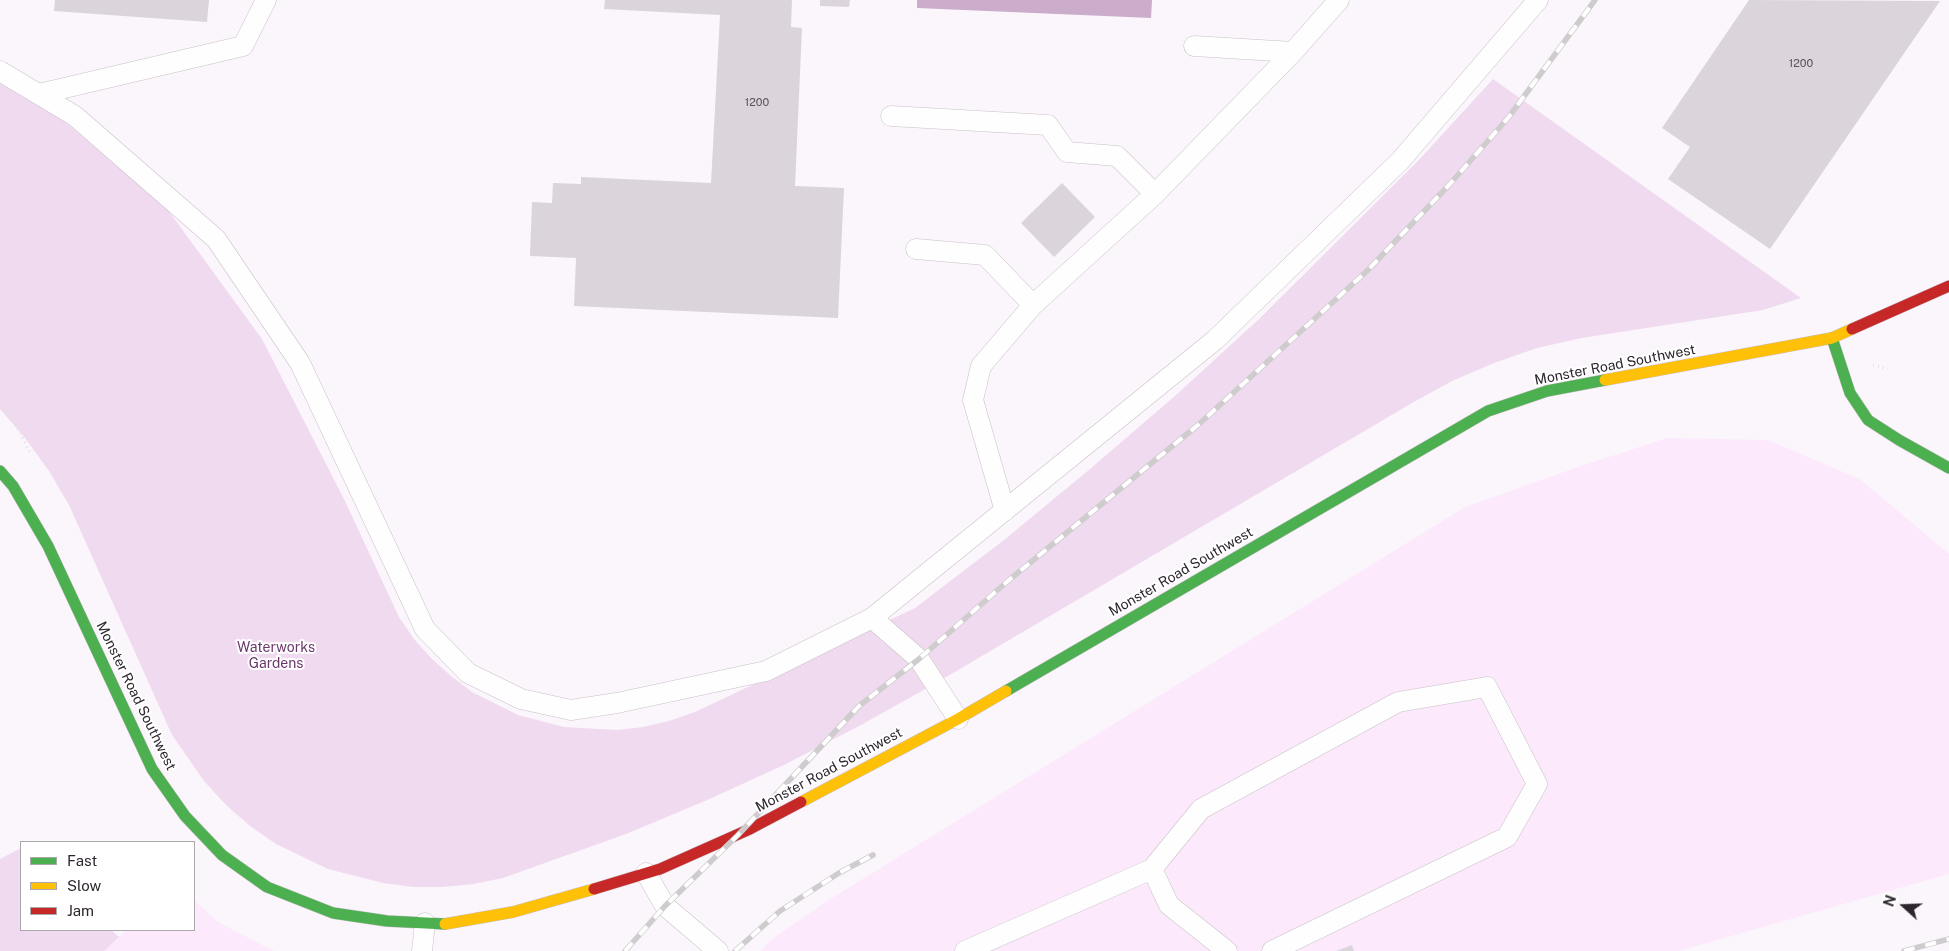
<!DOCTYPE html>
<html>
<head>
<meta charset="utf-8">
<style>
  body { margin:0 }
  #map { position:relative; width:1949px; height:951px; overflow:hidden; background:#fbf6fb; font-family:"Public Sans",sans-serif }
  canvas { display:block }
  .legend { position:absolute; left:20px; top:841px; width:175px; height:90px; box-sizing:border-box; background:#fff; border:1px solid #aba8ab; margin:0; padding:6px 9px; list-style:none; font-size:15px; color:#2e262e }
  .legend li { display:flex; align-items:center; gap:10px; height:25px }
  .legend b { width:25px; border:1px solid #aba8ab }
  .north { position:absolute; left:1879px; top:881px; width:50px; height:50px; -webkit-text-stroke:4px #fff; paint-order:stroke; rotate:290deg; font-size:14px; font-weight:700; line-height:20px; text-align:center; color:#2e262e }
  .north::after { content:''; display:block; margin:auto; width:18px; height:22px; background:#2e262e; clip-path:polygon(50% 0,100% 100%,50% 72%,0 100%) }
</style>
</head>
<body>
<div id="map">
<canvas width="1949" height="951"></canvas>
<ul class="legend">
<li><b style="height:6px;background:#4caf50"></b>Fast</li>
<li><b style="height:6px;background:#ffc107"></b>Slow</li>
<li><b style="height:6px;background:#c62828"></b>Jam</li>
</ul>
<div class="north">N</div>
</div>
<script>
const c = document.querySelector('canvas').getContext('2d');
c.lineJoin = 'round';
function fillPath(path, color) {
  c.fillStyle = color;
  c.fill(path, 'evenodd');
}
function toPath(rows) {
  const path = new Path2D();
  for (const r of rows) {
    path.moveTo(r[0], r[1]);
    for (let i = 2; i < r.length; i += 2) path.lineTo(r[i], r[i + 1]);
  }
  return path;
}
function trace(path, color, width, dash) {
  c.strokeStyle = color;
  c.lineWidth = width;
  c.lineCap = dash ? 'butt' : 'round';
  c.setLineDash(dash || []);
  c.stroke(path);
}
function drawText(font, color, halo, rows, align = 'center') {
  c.font = font + ' "Public Sans",sans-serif';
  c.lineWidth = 4;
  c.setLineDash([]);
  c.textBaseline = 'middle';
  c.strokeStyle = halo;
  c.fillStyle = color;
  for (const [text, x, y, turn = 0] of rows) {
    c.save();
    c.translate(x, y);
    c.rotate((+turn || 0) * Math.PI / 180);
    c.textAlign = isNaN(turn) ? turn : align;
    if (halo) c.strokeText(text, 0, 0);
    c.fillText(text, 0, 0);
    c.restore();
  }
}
const built = toPath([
  [1667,438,1768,440,1860,479,1949,554,1949,874,1679,951,760,951,772,939,827,901,1465,507,1575,468],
  [194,900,218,922,274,951,104,951,126,930,194,930]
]);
const green = toPath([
  [0,70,43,103,168,210,262,339,345,501,399,617,414,639,432,659,451,676,472,692,518,715,564,727,617,730,643,727,669,721,695,712,915,608,1004,540,1090,469,1175,396,1258,320,1417,162,1493,79,1801,298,1763,310,1582,338,1537,348,1494,363,1452,381,1412,403,936,683,861,725,784,765,705,801,626,834,503,878,473,884,443,887,413,887,383,883,328,869,276,844,250,826,226,805,204,781,172,735,69,505,49,471,25,438,0,409],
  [21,848,21,930,111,930,119,937,104,951,0,951,0,859]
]);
const water = toPath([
  [917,0,1152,0,1151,18,917,8]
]);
const building = toPath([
  [55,0,209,0,207,22,54,11],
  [605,0,792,0,791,27,802,28,795,186,844,188,838,318,574,306,576,258,530,256,532,202,552,203,553,183,581,184,581,177,711,183,720,15,604,9],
  [820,0,850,0,849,7,820,6],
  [1749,0,1940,1,1770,249,1668,179,1690,147,1662,128],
  [1062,183,1095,217,1054,257,1021,223],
  [1352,945,1354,951,1336,951]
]);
const path = toPath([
  [1873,365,1888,369],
  [0,405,12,417,31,454]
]);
const lane = toPath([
  [1194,46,1293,52],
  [0,71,75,116,216,239,300,363,425,629,468,673,521,699,571,710,617,703,766,671,872,618,1215,340,1400,161,1538,0],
  [39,94,243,46,266,0],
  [891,116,1048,125,1067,152,1117,156,1155,194],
  [916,249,985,255,1033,305],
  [1005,511,973,400,981,366,1033,305,1155,194,1293,52,1339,0],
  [872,618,919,659,958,719],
  [1152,869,1169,905,1227,951],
  [646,873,665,906,718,951],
  [422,951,425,923],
  [965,951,1152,869,1201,809,1398,702,1487,687,1537,784,1507,837,1272,951]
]);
const fast = toPath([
  [1832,338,1850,393,1868,420,1899,440,1949,468],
  [0,471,13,486,48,546,152,769,185,816,222,855,267,887,333,913,387,921,445,924],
  [1006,691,1488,411,1547,391,1605,380]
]);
const slow = toPath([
  [1605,380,1832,338,1852,329],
  [801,802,958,719,1006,691],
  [445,924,513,912,594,889]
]);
const jam = toPath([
  [1852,329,1949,286],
  [594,889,660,869,750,829,801,802]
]);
const rail = toPath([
  [625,951,665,906,738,835,859,706,919,659,1009,580,1198,425,1367,271,1449,185,1508,118,1595,0],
  [735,951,780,911,839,873,873,855],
  [1904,951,1949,939]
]);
const numberNames = [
  ["1200",1801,64],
  ["1200",757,103]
];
const streetNames = [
  ["Monster Road Southwest",1615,365,-11],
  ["Monster Road Southwest",1181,572,-30],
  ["Monster Road Southwest",136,696,64],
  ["Monster Road Southwest",829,770,-28]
];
const parkNames = [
  ["Waterworks",276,648],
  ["Gardens",276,664]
];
fillPath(built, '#fceafc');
fillPath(green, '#f0daef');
fillPath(water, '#cbacca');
fillPath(building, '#dbd5db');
trace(lane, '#c8c1c7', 21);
trace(fast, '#c8c1c7', 12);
trace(slow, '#c8c1c7', 12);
trace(jam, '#c8c1c7', 12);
trace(path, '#e2e0e2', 3, [1, 4]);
trace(lane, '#fefefe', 20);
trace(fast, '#4caf50', 11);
trace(slow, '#ffc107', 11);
trace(jam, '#c62828', 11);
trace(rail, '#cfccce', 5.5);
trace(rail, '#fff', 4, [11]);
drawText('11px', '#595259', null, numberNames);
drawText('14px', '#2e262e', '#fff', streetNames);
drawText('14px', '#6b376b', '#fff', parkNames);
</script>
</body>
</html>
